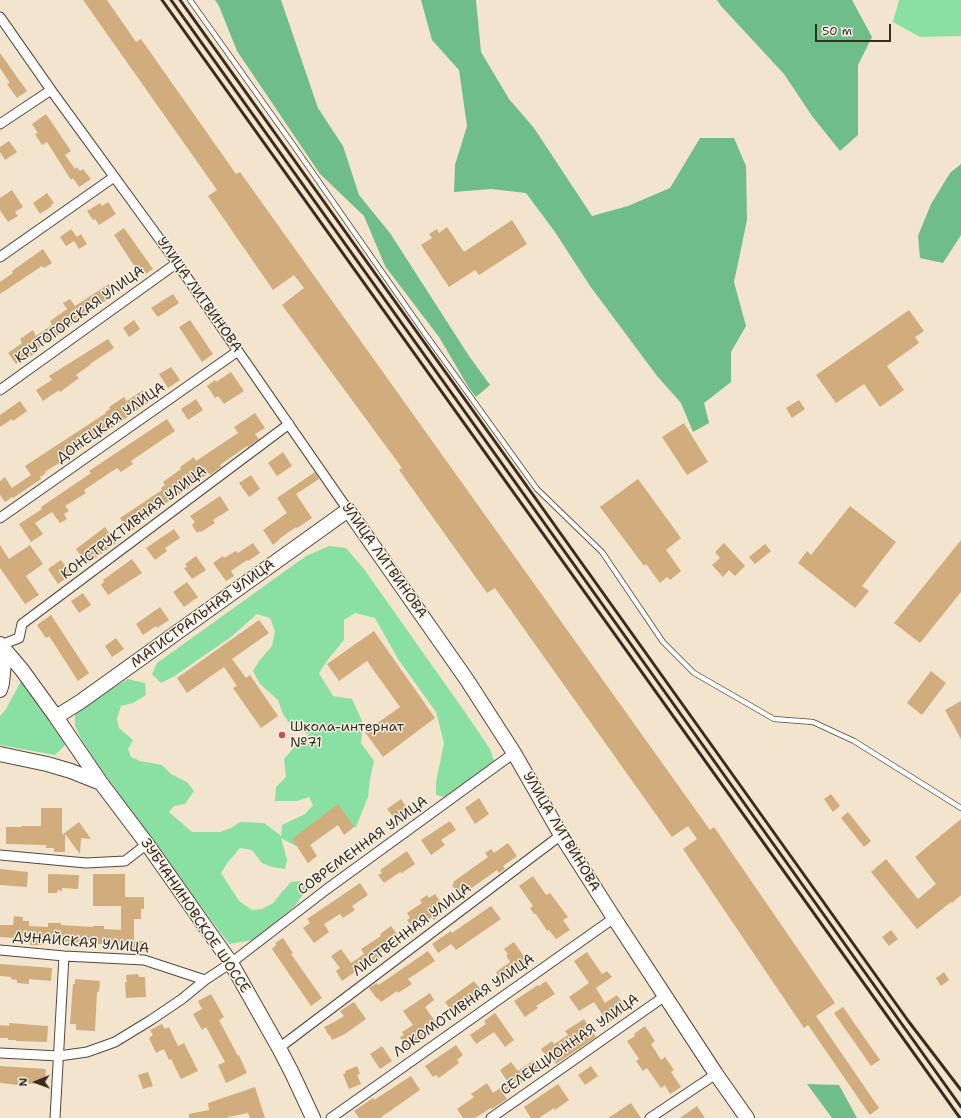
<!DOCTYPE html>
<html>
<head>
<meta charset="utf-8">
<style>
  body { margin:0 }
  #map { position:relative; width:961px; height:1118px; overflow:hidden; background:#f3e5cd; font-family:"Shantell Sans",sans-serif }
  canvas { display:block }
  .north { position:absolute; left:16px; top:1062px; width:40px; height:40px; -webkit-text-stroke:3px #f7f3e8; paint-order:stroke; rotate:269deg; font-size:11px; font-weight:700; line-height:16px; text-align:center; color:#3b2a1e }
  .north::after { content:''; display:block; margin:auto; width:14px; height:18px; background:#3b2a1e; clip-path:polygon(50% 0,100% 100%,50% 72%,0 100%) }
  .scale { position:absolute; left:815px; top:24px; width:76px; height:18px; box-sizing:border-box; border:2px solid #3b2a1e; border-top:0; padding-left:5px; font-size:12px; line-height:14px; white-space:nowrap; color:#3b2a1e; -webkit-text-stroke:3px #f7f3e8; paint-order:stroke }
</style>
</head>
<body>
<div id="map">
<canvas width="961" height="1118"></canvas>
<div class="north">N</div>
<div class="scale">50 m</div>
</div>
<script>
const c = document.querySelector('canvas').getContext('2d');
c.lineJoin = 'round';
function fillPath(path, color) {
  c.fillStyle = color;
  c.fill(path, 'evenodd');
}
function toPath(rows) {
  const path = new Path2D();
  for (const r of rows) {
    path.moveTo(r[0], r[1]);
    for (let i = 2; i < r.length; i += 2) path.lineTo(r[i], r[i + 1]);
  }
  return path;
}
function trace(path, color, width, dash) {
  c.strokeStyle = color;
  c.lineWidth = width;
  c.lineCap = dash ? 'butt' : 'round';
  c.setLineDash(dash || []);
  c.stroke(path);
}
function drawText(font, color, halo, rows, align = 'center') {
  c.font = font + ' "Shantell Sans",sans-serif';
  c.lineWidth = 3;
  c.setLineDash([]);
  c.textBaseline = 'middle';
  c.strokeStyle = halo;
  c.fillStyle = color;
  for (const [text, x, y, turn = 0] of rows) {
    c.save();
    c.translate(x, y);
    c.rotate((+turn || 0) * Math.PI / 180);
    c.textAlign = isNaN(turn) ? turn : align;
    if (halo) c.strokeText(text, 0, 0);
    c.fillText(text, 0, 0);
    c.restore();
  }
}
const green = toPath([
  [899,0,961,0,961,36,920,37,893,22],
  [329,546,346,548,364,569,467,715,490,749,496,766,450,798,436,795,436,782,444,743,436,712,398,659,375,618,355,613,344,620,344,640,329,658,319,673,333,696,352,699,363,723,361,743,374,761,370,779,368,797,356,827,343,827,336,816,314,838,296,846,281,838,287,860,285,869,272,867,262,863,252,850,240,848,228,862,221,873,239,901,252,910,262,909,273,903,282,892,291,882,301,881,307,889,295,906,253,940,229,944,139,823,99,766,82,740,75,726,75,713,99,696,128,679,145,683,146,695,133,703,121,706,117,719,119,728,133,740,128,749,131,757,140,761,162,765,171,774,187,782,194,791,185,804,174,806,169,812,192,832,220,832,231,828,240,822,264,823,280,835,281,837,282,825,305,814,313,805,309,797,297,801,275,801,276,787,286,777,284,759,296,745,309,734,292,727,283,714,278,700,260,684,253,671,259,661,272,646,275,631,270,618,257,614,231,637,173,677,161,683,152,674,157,663,306,556],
  [21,681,66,744,55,755,0,745,0,716,6,709]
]);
const forest = toPath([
  [215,0,281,0,318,108,343,146,359,195,390,233,469,356,490,385,476,397,469,388,439,337,385,266,364,216,320,174,237,51,219,6],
  [421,0,476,0,481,52,509,99,534,128,592,216,628,206,670,188,700,138,734,138,746,166,747,220,734,282,746,326,731,352,731,382,704,403,709,423,693,432,681,403,657,376,590,286,555,232,526,193,491,189,454,192,455,165,467,126,459,70,432,40],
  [717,0,852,0,872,37,858,65,858,135,840,151,812,116,784,74,721,6],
  [961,164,961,235,943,263,920,258,918,236,931,204,950,173],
  [807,1084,839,1085,857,1118,832,1118]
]);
const building = toPath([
  [83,0,107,0,136,42,141,39,236,174,240,172,710,830,714,827,835,1003,816,1016,879,1108,870,1115,808,1025,804,1028,683,849,697,839,688,826,672,837,495,588,487,593,399,470,402,468,282,305,304,288,294,275,273,290,208,196,217,190],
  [0,53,27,91,17,98,7,84,10,83,0,68],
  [46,114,71,151,65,155,75,169,77,167,80,171,83,169,91,179,79,187,73,178,71,180,47,142,42,145,35,134,38,133,32,124],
  [9,141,17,152,5,160,0,152,0,147],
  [12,190,23,207,15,212,18,216,8,222,0,210,0,198],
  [47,193,54,203,51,205,52,206,40,214,33,203],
  [108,202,116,214,99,225,95,219,93,220,87,211,100,203,102,206],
  [512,220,527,244,479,275,475,270,449,287,421,245,432,238,429,234,437,229,439,233,447,227,464,252],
  [124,228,153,269,144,275,138,266,135,267,114,235],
  [71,229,77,237,81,234,87,244,79,249,74,241,66,246,60,237],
  [43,249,52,263,44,268,42,266,0,294,0,282,13,273,12,271],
  [109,284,115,294,66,328,67,329,37,349,38,351,31,356,30,354,16,364,8,353,22,343,20,339,33,330,36,336,52,325,50,321,67,309,63,303,70,299,75,306],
  [173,294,179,303,158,317,151,308],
  [909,310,924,331,915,337,919,343,887,366,904,390,880,407,864,384,836,403,816,375],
  [134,320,140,329,129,337,123,328],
  [190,320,213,354,202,362,179,327],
  [108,339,114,348,90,364,90,365,76,375,79,378,60,392,59,390,43,401,36,390,52,380,49,376],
  [171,367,180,380,168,388,159,374],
  [231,372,244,391,224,404,218,396,215,398,207,386,215,380,216,382],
  [143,390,145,394,147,393,152,400,90,443,45,472,46,473,40,477,41,479,13,498,12,497,5,502,0,495,0,481,5,477,12,488,31,475,25,466,106,413,105,412,110,409,109,407,124,397,127,401],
  [196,399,203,410,188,420,181,409],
  [799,400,805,409,792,418,786,408],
  [20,401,27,411,13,421,12,419,0,427,0,415],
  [255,413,265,428,255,434,259,439,248,447,247,446,220,465,221,467,210,475,209,473,188,488,189,488,136,523,138,526,130,532,120,518,162,490,161,488,165,485,163,482,181,469,180,467,194,457,196,461,238,433,234,427],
  [167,419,175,431,131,461,133,464,121,472,117,468,84,490,86,493,65,506,69,511,64,514,67,519,60,523,52,512,35,523,43,534,31,542,19,524,42,509,41,507,91,473,89,471],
  [684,423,708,462,687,475,662,437],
  [283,452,292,466,277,476,268,463],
  [315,472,319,479,296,494,312,518,297,528,296,527,279,539,279,540,273,545,263,530,287,513,277,498],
  [251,475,260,489,249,497,239,483],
  [638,479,681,538,666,550,681,571,670,580,667,577,660,583,646,564,644,566,600,507],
  [220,496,229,510,213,520,215,523,201,532,200,531,197,533,192,525,195,522,190,516],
  [850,506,896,542,862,586,869,591,855,608,798,563,807,551,811,555],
  [105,527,116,543,90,562,87,558,84,560,76,549],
  [174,529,180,538,165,548,167,551,155,560,146,548],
  [961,540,961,592,920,643,894,623],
  [253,543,260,553,248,561,247,560,231,571,234,576,226,581,213,563,223,556,224,558,236,551,238,553],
  [724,543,745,566,735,576,729,570,723,577,712,565,720,558,715,552],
  [765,544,771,551,755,564,749,557],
  [0,545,9,559,30,545,43,564,26,576,39,595,25,604,0,568],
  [196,556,206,570,192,579,184,568,187,567,185,564],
  [132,559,142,573,108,595,101,585,104,582,103,580],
  [61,560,70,573,64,578,65,579,58,584,48,569],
  [187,582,198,597,184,607,173,592],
  [83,593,91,605,79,613,71,601],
  [160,607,169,620,157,628,156,626,143,635,136,624],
  [51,615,89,673,78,681,49,636,46,638,37,625],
  [259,620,269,633,232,659,246,678,250,675,278,716,261,728,233,688,237,686,224,667,187,693,177,678],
  [374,631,435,718,383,757,365,732,400,707,367,661,339,681,327,664],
  [116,638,124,649,112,657,105,646],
  [931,671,946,683,922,715,907,703],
  [961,701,961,739,945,710],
  [831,794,840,806,833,812,824,799],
  [479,798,489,814,475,824,465,808],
  [401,799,411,814,398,823,387,809],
  [338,804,354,827,344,835,338,825,310,845,317,856,308,863,292,839],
  [41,808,62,808,62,835,79,822,91,839,81,838,80,854,65,834,65,852,54,852,54,848,46,848,46,845,6,844,6,827,21,827,21,826,41,826],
  [848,812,871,841,864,847,841,818],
  [961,819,961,895,952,903,951,902,917,929,871,872,886,859,918,899,936,884,915,857],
  [450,821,456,830,441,840,445,845,431,855,421,840],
  [508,843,517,856,503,866,505,869,499,873,497,870,459,897,452,885,454,884,453,882,488,857,485,853,491,849,494,853],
  [407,851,415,864,402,873,400,872,384,883,378,875,382,873,380,870],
  [0,869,28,872,27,887,0,885],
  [48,874,79,875,78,889,62,888,62,891,58,890,57,893,48,893],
  [93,874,125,874,125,897,144,897,144,909,141,909,141,919,134,919,134,941,145,941,145,951,133,951,133,947,115,946,115,945,58,941,45,941,45,945,30,945,30,939,0,937,0,925,13,925,14,916,23,917,23,921,29,921,29,926,48,927,48,923,61,923,61,925,93,927,93,926,104,926,104,929,121,930,121,906,93,906],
  [533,876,546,895,550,893,568,917,563,920,570,930,556,939,549,930,547,931,536,914,534,914,530,908,533,906,519,886],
  [360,883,368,895,352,906,355,910,343,918,340,914,324,924,329,932,314,943,303,928,310,923,307,919],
  [435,894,445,908,438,913,440,915,434,920,432,917,414,929,407,920,410,918,407,913,422,903,420,900,427,895,429,898],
  [491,906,501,919,456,950,451,944,438,953,432,944,451,931,452,933],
  [391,926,400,938,381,951,382,952,379,954,381,957,366,967,365,965,342,981,336,971,340,968,331,956,341,949,351,963,364,954,361,949,381,936,380,934],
  [891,930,898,939,889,946,882,937],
  [283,938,293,953,291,954,322,998,311,1006,272,949,276,945,275,943],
  [514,942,529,964,503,982,496,972,510,962,506,955,508,954,504,949],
  [428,951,435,961,408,979,412,984,398,993,397,991,381,1002,378,998,377,999,369,988,377,983,378,985,383,982],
  [587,952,602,974,607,971,612,977,596,988,605,1003,617,995,627,1010,608,1023,594,1002,579,1011,569,997,589,983,574,961],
  [0,964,52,968,51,981,29,979,29,984,17,983,17,980,11,979,11,977,0,976],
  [944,972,949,980,941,986,936,978],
  [138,974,139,977,145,977,146,997,126,998,125,982,127,982,126,975],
  [75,979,100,981,99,992,97,992,95,1031,76,1030,76,1024,70,1024,73,984,75,984],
  [474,981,484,994,454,1015,445,1002],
  [546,981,555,994,536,1006,538,1008,525,1017,514,1001,538,985,539,986],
  [430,993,434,1000,425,1007,439,1027,412,1047,411,1045,407,1047,400,1037,404,1035,402,1032,413,1025,403,1011],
  [211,994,224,1017,219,1020,238,1056,239,1055,247,1073,226,1083,218,1065,225,1062,206,1027,202,1030,193,1014,202,1009,198,1001],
  [354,1002,366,1019,345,1034,332,1040,330,1035,329,1036,324,1027,336,1021,344,1016,340,1011],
  [843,1007,880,1060,871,1066,834,1013],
  [495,1013,514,1040,505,1047,494,1032,476,1044,470,1035,486,1024,484,1021],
  [584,1019,596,1037,556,1064,550,1055,547,1058,541,1049,552,1041,554,1044,568,1035,565,1031],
  [9,1023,48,1026,47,1042,16,1041,16,1040,8,1040,8,1038,0,1038,0,1025,9,1026],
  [162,1024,165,1029,169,1027,178,1046,184,1043,198,1071,181,1079,171,1059,169,1060,164,1049,156,1053,149,1038,153,1035,150,1030],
  [645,1026,655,1041,651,1044,661,1060,665,1057,674,1070,671,1072,681,1087,670,1094,665,1085,661,1088,647,1068,643,1071,636,1061,639,1059,627,1041,635,1036,634,1034],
  [456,1045,463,1055,457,1060,459,1063,439,1078,436,1075,433,1077,425,1066],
  [382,1046,392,1061,380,1069,370,1054],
  [534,1060,540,1069,504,1095,507,1099,492,1109,491,1108,475,1118,463,1118,457,1109,474,1097,471,1094,487,1083,493,1093,507,1083,506,1082,507,1081,500,1070,511,1062,518,1071],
  [0,1066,46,1069,45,1082,38,1082,38,1084,18,1083,18,1085,0,1083],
  [357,1066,360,1074,357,1075,361,1084,349,1089,343,1074,346,1073,345,1071],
  [591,1066,598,1076,585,1085,578,1075],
  [148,1072,153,1086,143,1089,138,1075],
  [411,1076,420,1090,380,1118,359,1118,354,1111,373,1098,374,1100],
  [558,1084,569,1100,555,1110,554,1108,539,1118,531,1118,524,1107],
  [255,1087,265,1118,250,1118,248,1113,228,1117,228,1118,189,1118,189,1114,209,1110,208,1103],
  [631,1103,641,1118,608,1118],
  [697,1106,705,1118,680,1118]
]);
const service = toPath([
  [190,0,294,146,426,335,537,489,602,552,663,642,694,673,774,719,813,722,854,741,961,808]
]);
const minor = toPath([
  [0,17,51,90,177,263,348,510],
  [0,124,51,90],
  [0,257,114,177],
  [0,390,177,263],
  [0,518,238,351],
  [1,645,19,638,22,624,289,424],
  [0,855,86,863,125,861,147,844],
  [0,950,64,956,144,960,205,980],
  [279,1048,561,835],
  [0,1053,59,1056,87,1052,115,1042,151,1020,182,999,205,980,231,963,327,889,514,753],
  [55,1118,64,956],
  [331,1118,614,918],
  [491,1118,665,996],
  [650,1118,716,1074]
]);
const primary = toPath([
  [0,644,22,670,56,717,101,783,147,844,231,963,279,1048,292,1073,313,1118],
  [0,690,2,683,4,662,1,645],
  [56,717,80,702,348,510,467,680,514,753,561,835,614,918,716,1074,747,1118],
  [0,754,47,764,71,771,101,783]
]);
const rail = toPath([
  [162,0,960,1118],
  [171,0,961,1107],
  [180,0,909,1022,961,1090]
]);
const markers = [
  [282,735,4,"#d1495b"]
];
const streetNames = [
  ["УЛИЦА ЛИТВИНОВА",199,295,55],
  ["КРУТОГОРСКАЯ УЛИЦА",80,315,-36],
  ["ДОНЕЦКАЯ УЛИЦА",111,423,-35],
  ["КОНСТРУКТИВНАЯ УЛИЦА",134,523,-37],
  ["УЛИЦА ЛИТВИНОВА",384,561,55],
  ["МАГИСТРАЛЬНАЯ УЛИЦА",203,614,-36],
  ["УЛИЦА ЛИТВИНОВА",561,832,59],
  ["СОВРЕМЕННАЯ УЛИЦА",363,846,-36],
  ["ЗУБЧАНИНОВСКОЕ ШОССЕ",195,916,56],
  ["ЛИСТВЕННАЯ УЛИЦА",412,930,-37],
  ["ДУНАЙСКАЯ УЛИЦА",81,943,5],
  ["ЛОКОМОТИВНАЯ УЛИЦА",464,1006,-35],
  ["СЕЛЕКЦИОННАЯ УЛИЦА",570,1045,-35]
];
const poiNames = [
  ["Школа-интернат",290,727],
  ["№71",290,743]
];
fillPath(green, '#8ae0a3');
fillPath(forest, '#6fbe89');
fillPath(building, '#d1ac7d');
trace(service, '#574638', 6);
trace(minor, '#574638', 11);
trace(primary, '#574638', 16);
trace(service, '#fff', 4.5);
trace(minor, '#fff', 9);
trace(primary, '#fff', 14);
trace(rail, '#3b2a1e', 3);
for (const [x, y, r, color] of markers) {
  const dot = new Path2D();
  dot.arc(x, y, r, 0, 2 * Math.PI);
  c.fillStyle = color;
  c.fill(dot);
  trace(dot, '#f7f3e8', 1.5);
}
drawText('14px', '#3b2a1e', '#f7f3e8', streetNames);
drawText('14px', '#3b2a1e', '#f7f3e8', poiNames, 'left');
</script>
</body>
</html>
